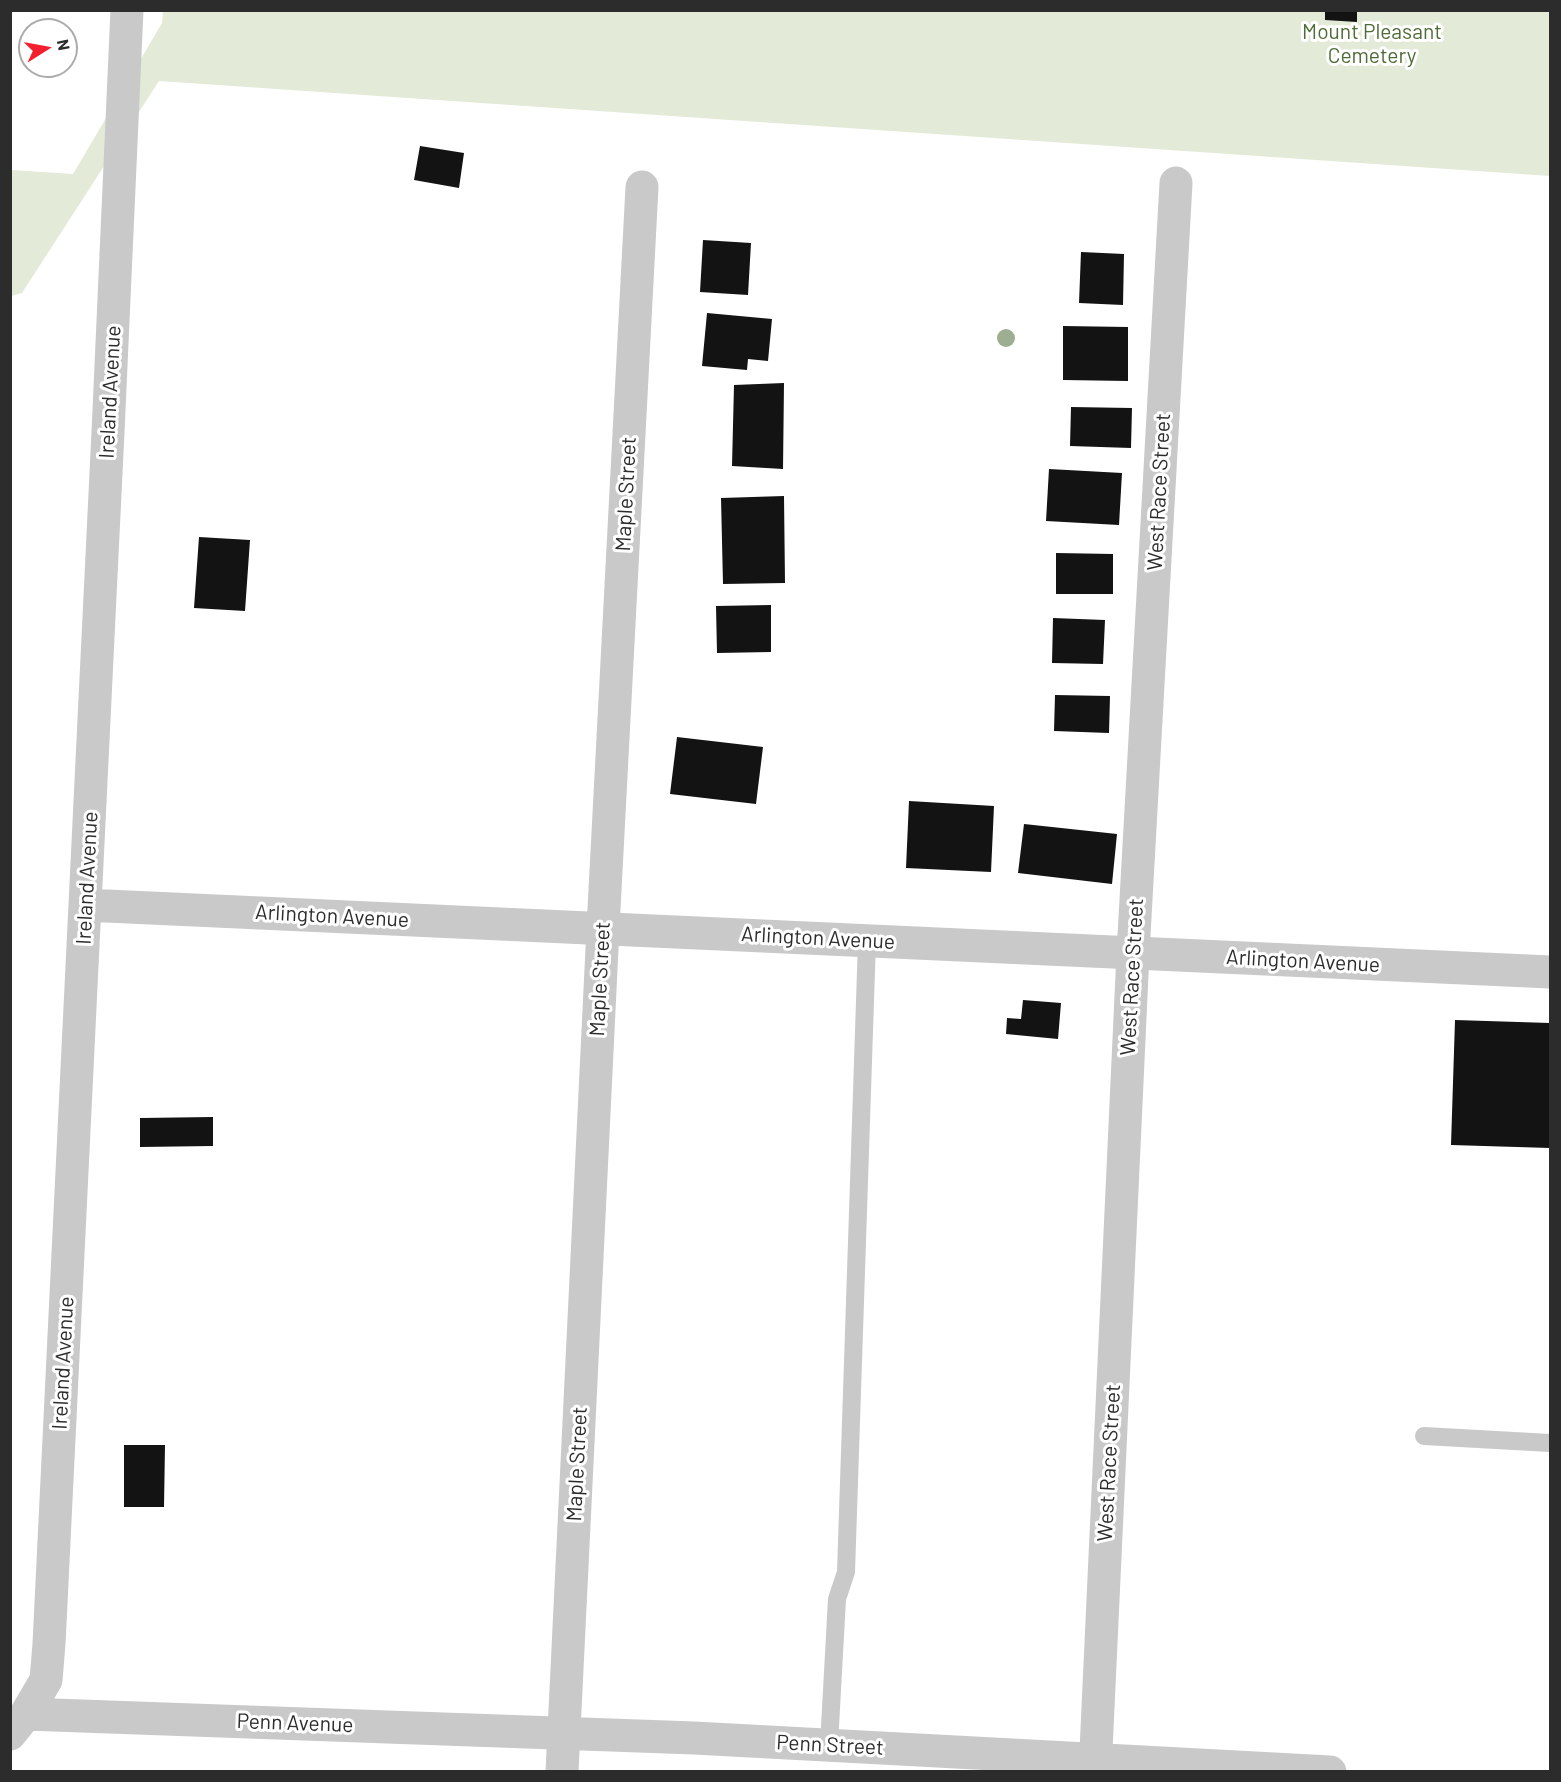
<!DOCTYPE html>
<html>
<head>
<meta charset="utf-8">
<style>
  body { margin:0 }
  #map { position:relative; width:1561px; height:1782px; overflow:hidden; background:#fff; font-family:Barlow,sans-serif }
  canvas { display:block }
  .frame { position:absolute; inset:0; border:12px solid #2c2c2c; pointer-events:none }
  .north { position:absolute; left:18px; top:18px; width:60px; height:60px; box-sizing:border-box; background:#fff; border:2px solid #ababab; border-radius:50%; rotate:79deg; font-size:16px; font-weight:700; line-height:24px; text-align:center; color:#2c2c2c }
  .north::after { content:''; display:block; margin:auto; width:21px; height:27px; background:#f31f2f; clip-path:polygon(50% 0,100% 100%,50% 72%,0 100%) }
</style>
</head>
<body>
<div id="map">
<canvas width="1561" height="1782"></canvas>
<div class="frame"></div>
<div class="north">N</div>
</div>
<script>
const c = document.querySelector('canvas').getContext('2d');
c.lineJoin = 'round';
function fillPath(path, color) {
  c.fillStyle = color;
  c.fill(path, 'evenodd');
}
function toPath(rows) {
  const path = new Path2D();
  for (const r of rows) {
    path.moveTo(r[0], r[1]);
    for (let i = 2; i < r.length; i += 2) path.lineTo(r[i], r[i + 1]);
  }
  return path;
}
function trace(path, color, width, dash) {
  c.strokeStyle = color;
  c.lineWidth = width;
  c.lineCap = dash ? 'butt' : 'round';
  c.setLineDash(dash || []);
  c.stroke(path);
}
function drawText(font, color, halo, rows, align = 'center') {
  c.font = font + ' Barlow,sans-serif';
  c.lineWidth = 6;
  c.setLineDash([]);
  c.textBaseline = 'middle';
  c.strokeStyle = halo;
  c.fillStyle = color;
  for (const [text, x, y, turn = 0] of rows) {
    c.save();
    c.translate(x, y);
    c.rotate((+turn || 0) * Math.PI / 180);
    c.textAlign = isNaN(turn) ? turn : align;
    if (halo) c.strokeText(text, 0, 0);
    c.fillText(text, 0, 0);
    c.restore();
  }
}
const green = toPath([
  [163,11,1550,11,1550,176,159,81,22,293,11,296,11,170,73,174,162,23]
]);
const building = toPath([
  [1325,10,1357,10,1357,22,1325,20],
  [420,146,464,153,459,188,414,180],
  [703,240,751,243,748,295,700,292],
  [1081,252,1124,254,1123,305,1079,303],
  [707,313,772,319,768,361,748,359,747,370,702,366],
  [1063,326,1128,327,1128,381,1063,380],
  [784,383,783,469,732,466,734,385],
  [1071,407,1132,408,1131,448,1070,446],
  [1049,469,1122,473,1119,525,1046,521],
  [784,496,785,583,723,584,721,498],
  [199,537,250,540,245,611,194,608],
  [1056,553,1113,554,1113,594,1056,594],
  [771,605,771,652,717,653,716,606],
  [1053,618,1105,620,1103,664,1052,663],
  [1055,695,1110,696,1109,733,1054,731],
  [677,737,763,747,756,804,670,794],
  [909,801,994,806,991,872,906,868],
  [1024,824,1117,834,1112,884,1018,873],
  [1023,1000,1061,1003,1058,1039,1006,1034,1007,1018,1021,1019],
  [1455,1020,1550,1023,1550,1148,1451,1145],
  [213,1117,213,1146,140,1147,140,1118],
  [124,1445,165,1445,164,1507,124,1507]
]);
const lane = toPath([
  [1424,1436,1550,1443],
  [829,1745,837,1599,846,1572,867,941]
]);
const street = toPath([
  [85,905,1550,972],
  [26,1714,694,1738,1330,1772],
  [10,1734,26,1714,46,1680,49,1644,108,432,127,10],
  [562,1772,603,928,642,187],
  [1095,1772,1133,953,1176,183]
]);
const trees = [
  [1006,338]
];
const parkNames = [
  ["Mount Pleasant",1372,32],
  ["Cemetery",1372,56]
];
const streetNames = [
  ["Ireland Avenue",110,392,-87],
  ["West Race Street",1159,492,-87],
  ["Maple Street",626,494,-87],
  ["Ireland Avenue",87,878,-87],
  ["Arlington Avenue",332,916,3],
  ["Arlington Avenue",818,938,3],
  ["Arlington Avenue",1303,961,3],
  ["West Race Street",1132,977,-87],
  ["Maple Street",600,979,-87],
  ["Ireland Avenue",63,1363,-87],
  ["West Race Street",1109,1463,-87],
  ["Maple Street",577,1464,-87],
  ["Penn Avenue",295,1723,2],
  ["Penn Street",830,1745,3]
];
fillPath(green, '#e3ebd8');
fillPath(building, '#131313');
trace(lane, '#c9c9c9', 18);
trace(street, '#c9c9c9', 33);
c.fillStyle = '#9eae91';
for (const [x, y] of trees) {
  c.beginPath();
  c.arc(x, y, 9, 0, 2 * Math.PI);
  c.fill();
}
drawText('21px', '#4f6b37', '#fff', parkNames);
drawText('21px', '#2c2c2c', '#fff', streetNames);
</script>
</body>
</html>
